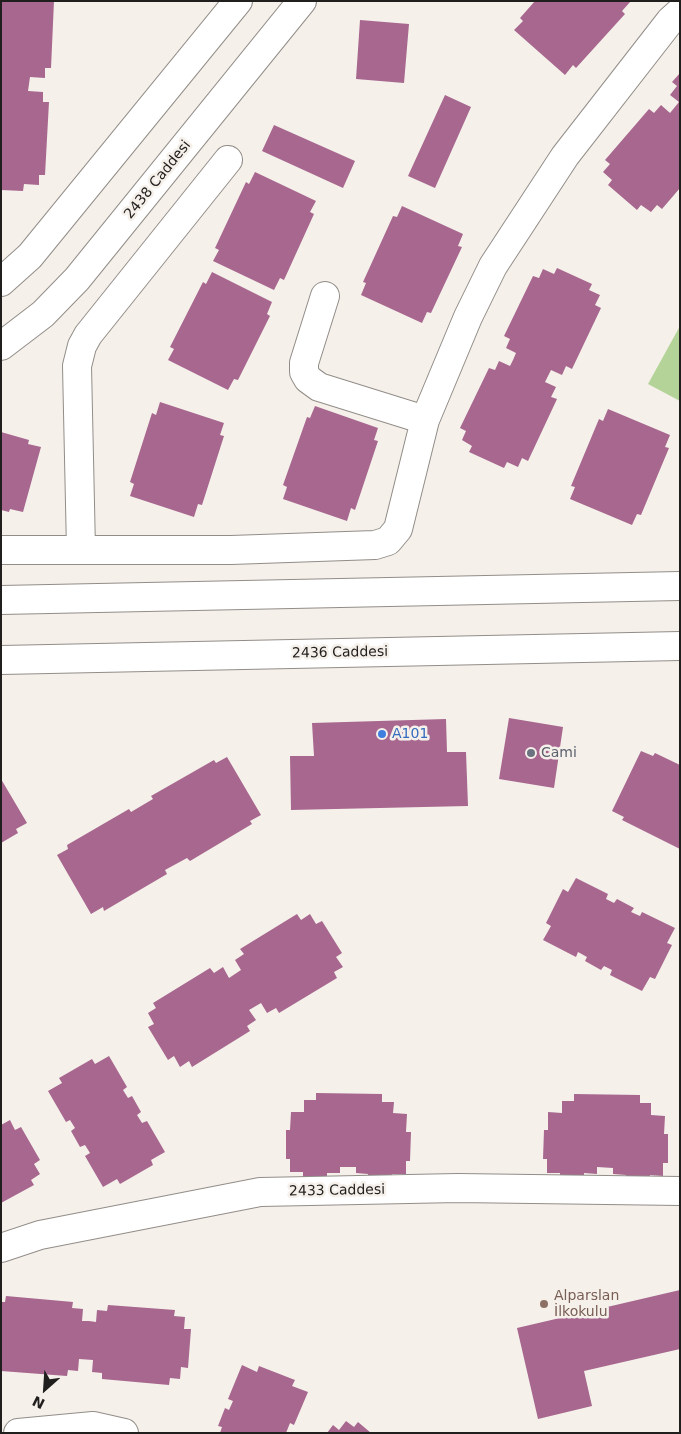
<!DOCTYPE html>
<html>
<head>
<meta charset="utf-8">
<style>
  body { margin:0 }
  #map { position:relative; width:681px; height:1434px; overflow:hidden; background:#f5f0ea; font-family:"DejaVu Sans",sans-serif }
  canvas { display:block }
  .frame { position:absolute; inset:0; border:2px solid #211f1d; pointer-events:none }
  .north { position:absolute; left:20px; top:1364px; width:50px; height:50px; -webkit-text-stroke:4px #f5f0ea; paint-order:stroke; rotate:206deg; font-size:14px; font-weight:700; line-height:20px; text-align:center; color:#211f1d }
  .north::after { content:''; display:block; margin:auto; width:18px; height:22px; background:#211f1d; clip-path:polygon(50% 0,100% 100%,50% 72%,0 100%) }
</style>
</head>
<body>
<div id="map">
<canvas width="681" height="1434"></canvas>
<div class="frame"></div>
<div class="north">N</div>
</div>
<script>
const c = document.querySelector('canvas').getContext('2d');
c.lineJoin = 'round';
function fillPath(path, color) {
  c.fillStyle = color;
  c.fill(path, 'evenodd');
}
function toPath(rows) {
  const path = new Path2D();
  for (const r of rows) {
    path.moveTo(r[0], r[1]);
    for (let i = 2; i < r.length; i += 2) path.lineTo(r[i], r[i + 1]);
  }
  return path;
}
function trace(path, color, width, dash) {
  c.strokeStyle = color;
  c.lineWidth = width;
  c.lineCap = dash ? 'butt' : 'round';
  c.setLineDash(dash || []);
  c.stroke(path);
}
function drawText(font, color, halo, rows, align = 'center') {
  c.font = font + ' "DejaVu Sans",sans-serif';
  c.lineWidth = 5;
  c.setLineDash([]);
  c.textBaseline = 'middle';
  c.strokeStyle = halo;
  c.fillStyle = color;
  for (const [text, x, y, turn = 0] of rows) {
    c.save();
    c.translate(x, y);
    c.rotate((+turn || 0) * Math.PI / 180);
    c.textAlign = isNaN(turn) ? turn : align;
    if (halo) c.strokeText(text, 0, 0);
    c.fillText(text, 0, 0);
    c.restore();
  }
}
const green = toPath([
  [680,326,680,401,648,384]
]);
const building = toPath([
  [1,1,54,1,51,68,45,68,45,78,30,77,28,91,43,92,43,102,49,102,45,175,39,175,39,185,24,184,23,191,1,190],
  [535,1,631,1,622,11,625,14,576,68,573,65,565,75,514,30,523,21,520,18],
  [360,20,409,24,404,83,356,79],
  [680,73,680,188,662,209,657,205,651,212,641,205,637,210,608,185,612,180,603,172,610,164,605,160,649,109,654,113,661,105,670,113,679,102,670,95,677,86,672,82],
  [445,95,471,107,435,188,408,176],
  [274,125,355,161,343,188,262,151],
  [255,172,316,201,310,212,314,214,284,280,280,278,274,290,213,261,219,250,215,248,246,182,249,184],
  [402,206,463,234,458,246,462,247,431,313,427,312,422,323,361,295,366,283,363,282,393,216,397,217],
  [557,268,592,284,589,290,600,295,595,305,601,308,572,369,566,366,562,375,551,370,545,382,556,387,551,397,557,399,528,461,522,458,518,467,507,462,504,468,469,452,472,446,462,440,466,431,460,428,489,368,495,370,499,361,510,366,513,360,516,353,506,348,510,339,504,336,533,276,539,278,543,269,554,274],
  [212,272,272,302,267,314,270,316,238,380,234,379,228,390,168,360,174,349,170,347,203,282,206,284],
  [160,402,224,423,220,435,224,436,202,505,198,504,194,517,130,496,134,484,130,482,152,413,156,415],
  [315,406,378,428,374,440,378,441,355,510,351,508,347,521,283,499,287,487,283,485,307,417,310,418],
  [608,409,670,435,665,447,669,448,641,515,637,514,632,525,570,499,575,487,571,486,599,419,603,421],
  [1,432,29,440,28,444,41,447,23,512,10,509,9,512,1,510],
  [509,718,563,727,554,788,499,779],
  [446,719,447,752,466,752,468,806,291,810,290,756,314,756,312,723],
  [641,751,653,756,655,753,680,765,680,849,622,820,624,817,612,811],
  [227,757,261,815,250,821,252,824,190,861,187,858,165,870,167,874,104,911,103,907,91,914,57,855,68,849,67,845,129,809,131,812,153,799,151,796,214,760,216,763],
  [1,779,27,823,16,829,18,833,1,843],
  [576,878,608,894,606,899,614,903,617,899,634,908,631,912,640,916,642,912,675,928,667,943,672,945,655,979,650,977,642,991,610,975,612,970,604,966,601,970,585,961,587,957,578,952,576,957,543,940,551,926,546,923,563,889,568,892],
  [297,914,301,920,310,914,316,924,322,921,342,953,336,957,343,967,334,972,337,978,279,1013,276,1008,267,1013,261,1003,249,1010,256,1020,247,1026,250,1031,192,1067,189,1061,180,1067,174,1056,168,1060,148,1027,154,1024,148,1013,156,1008,153,1003,210,968,214,973,223,967,229,978,241,970,235,960,244,954,240,949],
  [109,1056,127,1087,123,1090,128,1098,132,1096,141,1112,137,1115,142,1123,147,1121,165,1152,151,1160,153,1165,120,1184,117,1179,103,1187,85,1156,90,1153,85,1145,80,1147,71,1131,75,1128,70,1120,66,1122,48,1091,62,1083,59,1078,92,1059,95,1064],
  [316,1093,382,1094,382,1102,394,1102,393,1113,407,1114,406,1132,411,1132,410,1161,406,1161,406,1174,392,1174,392,1180,368,1180,368,1174,356,1173,356,1167,340,1167,340,1173,327,1173,327,1179,303,1179,303,1172,290,1172,290,1159,286,1159,286,1130,290,1130,291,1112,304,1112,304,1100,316,1100],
  [574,1094,640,1095,640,1103,651,1103,651,1115,665,1116,664,1134,668,1134,668,1163,663,1163,663,1176,650,1175,649,1182,626,1181,626,1175,613,1174,613,1168,597,1167,597,1174,584,1173,584,1180,560,1179,560,1173,547,1173,547,1159,543,1159,544,1130,548,1130,548,1112,562,1113,562,1101,574,1101],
  [10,1120,15,1130,21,1127,40,1160,34,1164,40,1174,31,1180,34,1185,1,1203,1,1125],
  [680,1290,680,1349,584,1371,592,1406,538,1419,517,1328],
  [6,1296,73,1302,72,1308,83,1309,82,1321,89,1321,96,1322,97,1310,107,1311,108,1305,175,1310,174,1316,185,1317,184,1329,191,1329,188,1368,181,1367,180,1379,170,1378,169,1385,102,1379,102,1373,92,1372,93,1360,79,1359,78,1371,68,1370,67,1376,1,1371,1,1302,5,1302],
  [242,1365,257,1372,259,1366,295,1380,292,1386,308,1392,294,1425,290,1423,286,1433,220,1433,222,1427,218,1426,225,1408,229,1410,233,1401,228,1399],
  [346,1421,354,1427,358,1422,371,1433,327,1433,333,1425,339,1430]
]);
const minor = toPath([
  [1,282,30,256,238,1],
  [325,296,304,363,304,372,308,379,319,387,425,420],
  [1,346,43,314,77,279,302,1],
  [1,550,231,550,375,545,388,541,398,529,425,420,468,317,493,266,565,156,670,21,680,12],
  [81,550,77,366,82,346,88,335,228,160],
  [1,600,680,586],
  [1,660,680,646],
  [1,1248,40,1235,260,1192,458,1188,680,1191],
  [18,1433,93,1426,124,1433]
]);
const markers = [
  [382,734,5,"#3f7fe0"],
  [531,753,5,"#6b7280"],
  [544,1304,5,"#8d6e63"]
];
const streetNames = [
  ["2438 Caddesi",158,180,-51],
  ["2436 Caddesi",340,653,-1],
  ["2433 Caddesi",337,1191,-1]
];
const shopNames = [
  ["A101",392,734]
];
const worshipNames = [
  ["Cami",541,753]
];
const educationNames = [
  ["Alparslan",554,1296],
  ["İlkokulu",554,1312]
];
fillPath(green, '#b4d398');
fillPath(building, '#a7678f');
trace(minor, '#928d88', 30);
trace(minor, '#fff', 28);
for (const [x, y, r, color] of markers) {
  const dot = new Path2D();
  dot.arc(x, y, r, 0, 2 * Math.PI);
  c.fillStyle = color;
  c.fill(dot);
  trace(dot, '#f5f0ea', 2);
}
drawText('14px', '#211f1d', '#f5f0ea', streetNames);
drawText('14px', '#366cbe', '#f5f0ea', shopNames, 'left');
drawText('14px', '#5b616d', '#f5f0ea', worshipNames, 'left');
drawText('14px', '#785e54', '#f5f0ea', educationNames, 'left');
</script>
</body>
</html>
